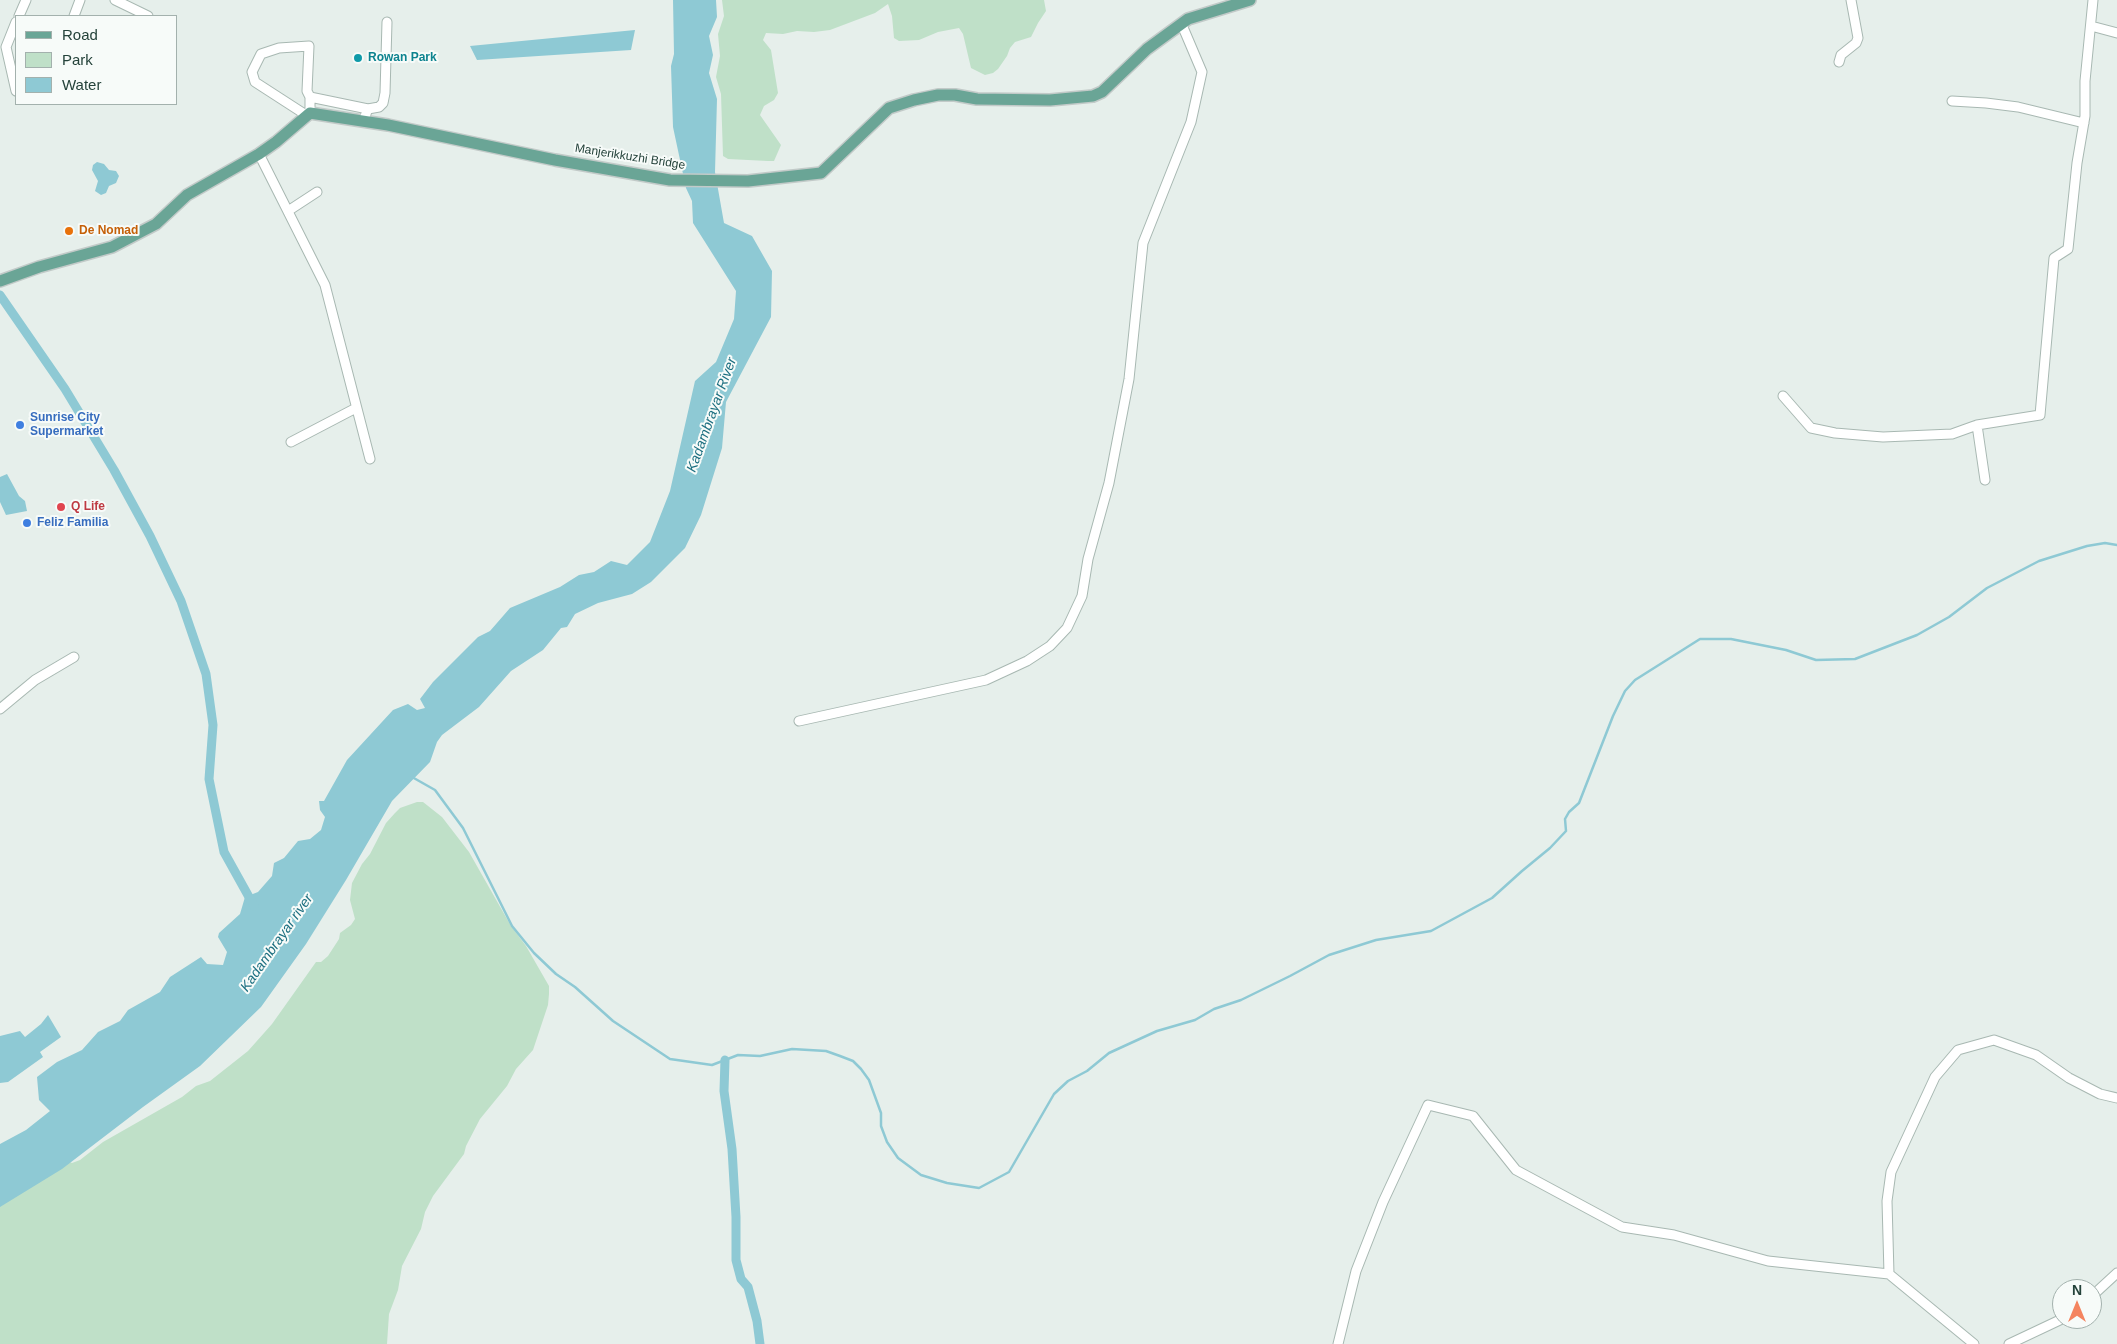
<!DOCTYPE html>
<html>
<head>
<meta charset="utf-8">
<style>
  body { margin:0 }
  #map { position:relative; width:2117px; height:1344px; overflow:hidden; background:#e6efeb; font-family:Arial,sans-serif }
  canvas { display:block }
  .legend { position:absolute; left:15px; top:15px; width:162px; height:90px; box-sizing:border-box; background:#f7fbf9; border:1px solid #a3b1ad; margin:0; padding:6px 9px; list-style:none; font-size:15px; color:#24423a }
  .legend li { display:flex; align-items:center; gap:10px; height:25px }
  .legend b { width:25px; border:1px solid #a3b1ad }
  .north { position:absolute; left:2052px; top:1279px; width:50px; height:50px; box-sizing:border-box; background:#f7fbf9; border:1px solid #a3b1ad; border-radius:50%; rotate:0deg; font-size:14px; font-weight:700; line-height:20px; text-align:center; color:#24423a }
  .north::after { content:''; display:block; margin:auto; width:18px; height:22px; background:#f4845f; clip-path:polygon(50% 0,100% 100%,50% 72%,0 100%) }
</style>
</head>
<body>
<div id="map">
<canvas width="2117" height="1344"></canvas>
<ul class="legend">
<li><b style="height:6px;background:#6aa596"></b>Road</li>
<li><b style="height:14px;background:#bfe0c8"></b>Park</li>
<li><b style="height:14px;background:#8ec9d4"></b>Water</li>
</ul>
<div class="north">N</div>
</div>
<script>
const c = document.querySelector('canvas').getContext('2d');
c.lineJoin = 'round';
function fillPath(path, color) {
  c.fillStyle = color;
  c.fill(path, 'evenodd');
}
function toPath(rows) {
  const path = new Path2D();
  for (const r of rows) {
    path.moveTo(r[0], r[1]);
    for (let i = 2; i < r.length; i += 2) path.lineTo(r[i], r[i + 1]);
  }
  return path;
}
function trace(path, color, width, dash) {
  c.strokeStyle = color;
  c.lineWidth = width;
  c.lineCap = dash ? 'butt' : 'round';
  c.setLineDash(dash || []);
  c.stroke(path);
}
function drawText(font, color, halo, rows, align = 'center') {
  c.font = font + ' Arial,sans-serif';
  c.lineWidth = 4;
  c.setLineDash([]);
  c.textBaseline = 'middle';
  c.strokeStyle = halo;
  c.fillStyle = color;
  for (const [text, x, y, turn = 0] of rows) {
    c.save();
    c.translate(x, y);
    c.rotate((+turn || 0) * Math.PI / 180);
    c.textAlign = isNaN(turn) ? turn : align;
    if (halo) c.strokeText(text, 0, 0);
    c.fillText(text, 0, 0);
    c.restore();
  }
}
const green = toPath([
  [722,0,1044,0,1046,11,1038,23,1031,37,1015,42,1010,48,1007,56,998,69,993,73,985,75,971,68,963,34,959,28,938,32,919,40,899,41,894,38,892,16,888,4,875,13,830,30,814,32,797,31,783,34,766,33,763,40,771,50,778,93,774,100,764,106,760,115,781,145,774,161,768,161,728,159,723,156,721,94,716,77,720,56,718,34,724,16],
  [417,802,423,802,442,817,469,852,511,926,526,946,549,986,549,994,548,1005,533,1050,516,1069,507,1086,480,1119,466,1146,464,1154,433,1196,425,1212,421,1229,402,1266,398,1290,389,1314,387,1344,0,1344,0,1201,62,1158,72,1163,80,1160,103,1142,182,1097,196,1086,210,1081,248,1051,272,1024,316,962,321,962,328,956,339,939,340,933,351,925,355,919,350,900,352,883,362,864,370,854,386,823,395,813,400,808]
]);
const water = toPath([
  [673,0,716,0,717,17,709,36,713,55,709,73,717,99,715,172,724,223,752,236,772,271,771,317,726,402,722,448,701,515,685,548,651,582,632,594,598,603,575,614,567,627,561,628,543,650,511,671,479,707,442,735,437,742,430,762,392,801,346,880,306,944,261,1007,200,1066,143,1107,62,1169,0,1207,0,1144,26,1130,50,1111,39,1100,37,1077,57,1062,82,1050,98,1032,120,1021,128,1010,160,992,170,977,201,957,207,964,223,965,227,952,218,937,219,933,240,914,245,897,258,892,272,876,274,863,284,858,298,841,310,839,321,830,325,817,320,810,319,801,324,801,347,760,393,710,408,704,417,710,425,708,420,699,433,682,478,637,490,631,510,608,560,587,579,575,594,572,611,561,627,565,650,542,670,491,695,381,716,362,734,319,736,291,693,223,692,201,686,188,673,127,671,66,674,54],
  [635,30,631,50,477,60,470,46],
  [97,162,104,164,109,170,116,171,119,176,116,183,109,186,106,193,101,195,95,191,98,181,92,170,93,165],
  [7,474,19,496,25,501,27,511,6,515,0,502,0,477],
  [48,1015,61,1037,40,1052,43,1057,8,1082,0,1083,0,1036,20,1031,25,1037,41,1024]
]);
const stream = toPath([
  [412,777,435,790,463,828,512,926,534,953,556,974,575,987,613,1021,670,1059,712,1065,738,1055,760,1056,792,1049,826,1051,840,1056,853,1061,861,1069,869,1080,881,1113,881,1126,887,1142,898,1158,921,1175,947,1183,979,1188,1009,1172,1054,1094,1068,1081,1087,1071,1109,1053,1157,1031,1195,1020,1214,1009,1241,1000,1290,976,1329,955,1376,940,1431,931,1492,898,1522,871,1550,848,1566,831,1565,819,1569,812,1579,803,1613,716,1625,691,1635,680,1700,639,1731,639,1786,650,1816,660,1855,659,1917,635,1949,617,1987,588,2039,561,2087,546,2105,543,2117,545]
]);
const canal = toPath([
  [0,295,65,389,114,470,150,536,181,601,206,674,213,725,209,779,224,852,254,906],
  [725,1060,724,1091,732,1149,736,1217,736,1260,741,1279,748,1287,757,1321,760,1344]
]);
const minor = toPath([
  [115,0,148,16],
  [19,16,26,0],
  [74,16,80,0],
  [16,22,6,47,16,91],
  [2091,26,2117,33],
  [1839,62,1841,55,1856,43,1858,38,1851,0],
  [310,97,368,109],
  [1952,101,1986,103,2018,107,2084,123],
  [306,115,255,82,252,72,261,54,279,48,309,46,307,91,310,97,310,113],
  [363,121,368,109,379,107,383,103,385,93,387,22],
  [259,154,325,285,370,459],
  [288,211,317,192],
  [1783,396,1811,428,1835,433,1883,437,1952,434,1977,425,2040,415,2054,258,2068,249,2077,163,2085,116,2085,81,2093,0],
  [1977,425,1985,480],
  [291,442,356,408],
  [0,709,35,680,74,657],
  [799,721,986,680,1027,661,1050,646,1067,628,1082,596,1088,559,1109,483,1129,379,1143,243,1191,122,1202,72,1182,25],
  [1889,1274,1887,1201,1891,1172,1935,1077,1958,1050,1994,1040,2036,1055,2069,1078,2100,1094,2117,1098],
  [2092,1296,2117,1273],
  [1338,1344,1356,1271,1383,1202,1428,1105,1473,1116,1516,1170,1622,1227,1674,1235,1768,1261,1889,1274,1974,1344],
  [2009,1344,2062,1319]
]);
const major = toPath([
  [0,281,39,267,112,247,156,224,187,195,259,154,276,142,310,113,388,125,555,160,670,180,748,181,821,173,889,108,914,100,938,95,955,95,977,99,1050,100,1093,96,1102,92,1147,49,1188,19,1250,0]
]);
const markers = [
  [358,58,5,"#0f9aa8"],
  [69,231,5,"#e8710a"],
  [20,425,5,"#3f7fe0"],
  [61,507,5,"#e0444e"],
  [27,523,5,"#3f7fe0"]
];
const cultureNames = [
  ["Rowan Park",368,58]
];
const streetNames = [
  ["Manjerikkuzhi Bridge",630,157,9]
];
const foodNames = [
  ["De Nomad",79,231]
];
const shopNames = [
  ["Sunrise City",30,418],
  ["Supermarket",30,432],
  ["Feliz Familia",37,523]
];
const healthNames = [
  ["Q Life",71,507]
];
const waterNames = [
  ["Kadambrayar River",712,415,-70],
  ["Kadambrayar river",277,943,-55]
];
fillPath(green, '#bfe0c8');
fillPath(water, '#8ec9d4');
trace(stream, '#8ec9d4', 2.5);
trace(canal, '#8ec9d4', 9);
trace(minor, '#a8b8b2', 11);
trace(major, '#c2cac8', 14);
trace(minor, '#fff', 9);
trace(major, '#6aa596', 11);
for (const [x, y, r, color] of markers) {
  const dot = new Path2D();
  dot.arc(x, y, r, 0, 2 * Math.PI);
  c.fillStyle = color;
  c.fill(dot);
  trace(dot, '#f7fbf9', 2);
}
drawText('bold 12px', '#0d838f', '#f7fbf9', cultureNames, 'left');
drawText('12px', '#24423a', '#f7fbf9', streetNames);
drawText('bold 12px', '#c56008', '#f7fbf9', foodNames, 'left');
drawText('bold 12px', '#366cbe', '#f7fbf9', shopNames, 'left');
drawText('bold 12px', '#be3a42', '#f7fbf9', healthNames, 'left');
drawText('italic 14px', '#1c6f80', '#f7fbf9', waterNames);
</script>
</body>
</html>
